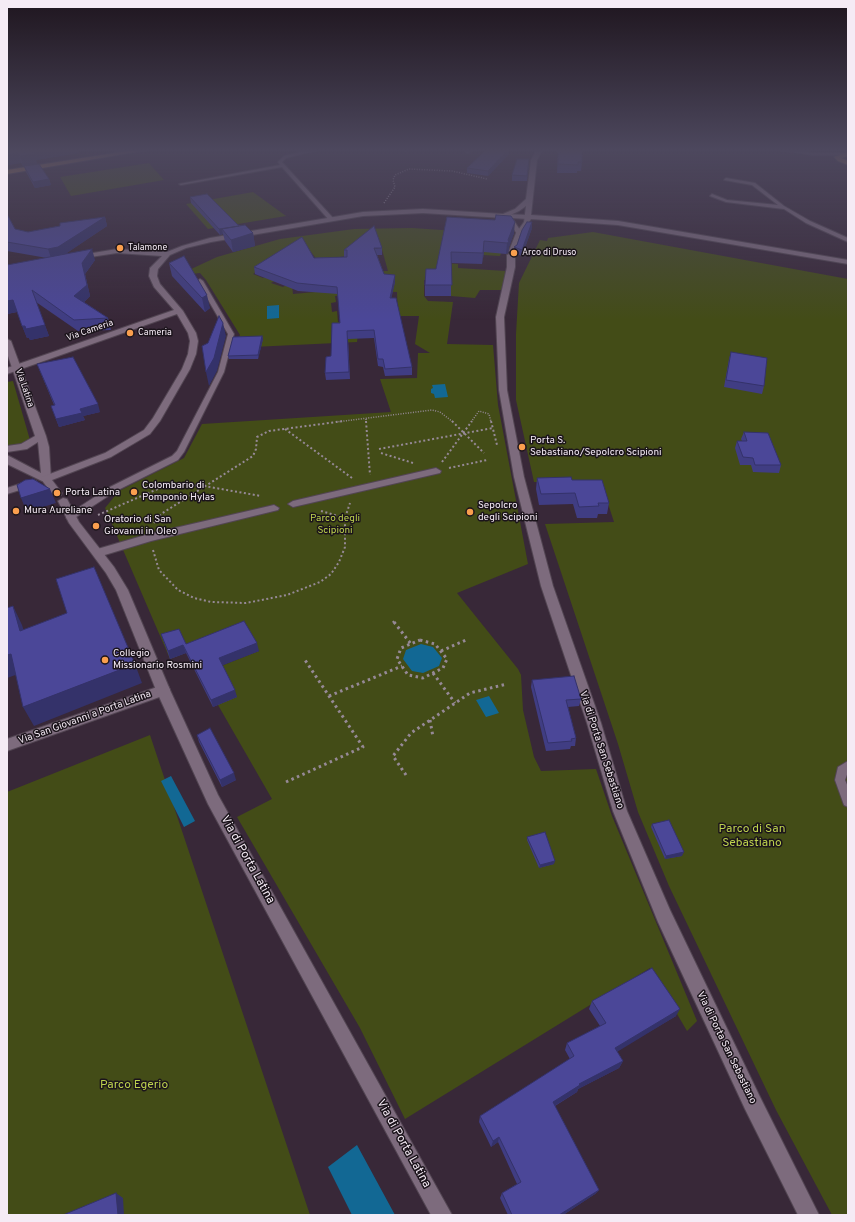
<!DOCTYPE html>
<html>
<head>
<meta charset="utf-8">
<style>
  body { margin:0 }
  #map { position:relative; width:855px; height:1222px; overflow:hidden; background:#382838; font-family:Overpass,sans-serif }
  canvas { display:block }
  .frame { position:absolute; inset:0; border:8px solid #f5ebf5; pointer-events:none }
</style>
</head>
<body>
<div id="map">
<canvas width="855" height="1222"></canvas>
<div class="frame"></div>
</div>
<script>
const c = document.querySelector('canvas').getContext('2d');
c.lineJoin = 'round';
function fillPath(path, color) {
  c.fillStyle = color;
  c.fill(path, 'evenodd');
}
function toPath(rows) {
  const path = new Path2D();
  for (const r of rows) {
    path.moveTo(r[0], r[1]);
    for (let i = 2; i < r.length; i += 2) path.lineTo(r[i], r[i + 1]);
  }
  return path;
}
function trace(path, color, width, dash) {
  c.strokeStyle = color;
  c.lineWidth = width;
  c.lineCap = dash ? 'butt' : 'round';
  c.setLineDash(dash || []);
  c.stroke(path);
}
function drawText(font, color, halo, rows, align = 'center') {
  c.font = font + ' Overpass,sans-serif';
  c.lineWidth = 3;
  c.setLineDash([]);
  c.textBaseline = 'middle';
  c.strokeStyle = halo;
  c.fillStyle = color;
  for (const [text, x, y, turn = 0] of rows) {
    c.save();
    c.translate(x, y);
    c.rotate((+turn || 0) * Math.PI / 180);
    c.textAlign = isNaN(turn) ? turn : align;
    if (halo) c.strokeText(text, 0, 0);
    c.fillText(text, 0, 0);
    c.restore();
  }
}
const green = toPath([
  [149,163,164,180,71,196,60,177],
  [253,192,286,216,208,229,186,204],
  [412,228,486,233,507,239,500,256,483,255,439,263,458,264,458,268,506,271,503,290,480,290,475,298,451,296,451,280,424,280,424,296,428,301,453,302,447,344,493,345,498,405,528,564,457,593,518,669,521,675,523,710,534,757,541,771,596,769,612,816,697,1021,687,1031,650,968,405,1119,360,1028,237,817,272,799,218,705,221,666,259,651,246,629,170,659,105,508,119,491,184,458,202,424,391,412,380,379,417,378,418,353,430,353,415,344,419,316,398,316,397,292,362,291,362,294,335,296,336,302,331,303,332,312,337,311,338,322,360,320,357,342,232,348,240,335,206,280,200,273,192,274,189,270,217,257,280,239,354,229],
  [381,246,388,271,334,272,326,291,293,294,292,285,288,284,283,287,271,283,279,278,269,275,263,278,253,274,261,269,267,259,311,252,318,261,345,256],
  [593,232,848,279,848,1215,832,1215,776,1110,669,886,638,812,618,744,545,524,614,522,601,482,534,482,516,400,516,334,519,283,540,240,547,241,548,238],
  [13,381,30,440,22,444,8,446,7,382],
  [150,735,310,1215,7,1215,7,792]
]);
const water = toPath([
  [279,305,279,318,267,319,267,306],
  [445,384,448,397,435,398,434,394,431,393,431,389,433,388,432,385],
  [421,644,433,647,442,658,439,666,423,673,412,671,403,659,406,650],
  [489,696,499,713,486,717,476,700],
  [171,776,195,821,184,827,161,781],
  [357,1145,395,1215,352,1215,328,1167]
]);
const pathFar2 = toPath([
  [405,151,412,149],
  [384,203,395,187,393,180,395,175,409,169,452,171,487,179],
  [366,419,366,422],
  [336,422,432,410,440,412,453,422],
  [471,422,479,411,489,414,491,422]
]);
const pathFar1 = toPath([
  [366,421,370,475],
  [452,421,484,453],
  [491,421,497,445],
  [285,429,352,478],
  [379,449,493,428],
  [381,453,413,463],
  [442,462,472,421],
  [449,468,487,460],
  [321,511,345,518],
  [98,515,169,484,204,486,261,496],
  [154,523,161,514,253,456,256,449,257,437,269,431,344,421],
  [153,550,159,570,178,590,194,598,211,602,246,603,287,595,320,582,331,574,339,562,345,547,345,518,350,503],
  [393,621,394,623]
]);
const path = toPath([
  [394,622,411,644],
  [420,640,435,644,447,659,443,668,423,678,408,675,397,659,401,648,420,640],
  [441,651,466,640],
  [433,673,455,703],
  [329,696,402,666],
  [430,720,433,737],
  [406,775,393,756,411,733,470,693,507,684],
  [286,782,363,747,305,660]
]);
const service = toPath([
  [313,149,322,149,286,158,282,162,333,218,333,220,329,220,282,167,181,185,179,184,280,165,278,162,284,156,313,149],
  [468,149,473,149,468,153,466,153,468,149],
  [772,149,812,153,843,153,845,154,843,155,812,155,772,149],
  [726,178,755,183,784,206,810,221,848,238,848,242,806,223,784,209,726,202,710,196,712,194,727,200,778,205,752,185,724,180,726,178],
  [200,279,203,281,234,334,224,372,184,452,178,460,116,491,73,519,67,519,66,517,67,515,110,487,172,456,177,451,218,372,228,334,197,281,200,279],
  [848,761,848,772,845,780,848,787,848,807,844,805,835,780,838,767,848,761]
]);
const pedestrian = toPath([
  [436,468,441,471,440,473,293,507,288,504,293,501,436,468],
  [274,505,279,508,278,510,151,541,98,557,92,553,94,550,149,534,274,505]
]);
const minor = toPath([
  [504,214,528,215,531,217,528,219,512,218,522,233,519,235,517,234,509,222,502,217,501,216,504,214],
  [7,339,11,341,46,436,49,447,51,479,50,481,42,481,7,464,7,455,41,473,38,442,27,449,7,452,7,446,21,444,35,436,7,353,7,339],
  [32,480,36,481,37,483,36,485,7,494,7,488,32,480],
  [163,685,168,686,170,690,168,694,7,751,7,739,163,685]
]);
const tertiary = toPath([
  [537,149,543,149,537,160,531,215,618,221,848,260,848,264,618,225,531,219,520,235,515,251,510,252,509,251,516,233,524,222,526,206,519,211,504,218,423,213,363,216,211,242,186,248,170,255,158,269,157,276,160,284,183,311,196,333,198,341,196,354,190,369,160,421,150,434,111,457,52,480,62,493,61,495,53,495,41,479,42,477,105,453,144,430,153,418,182,369,188,354,190,341,188,333,177,314,7,374,7,368,174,310,154,287,149,276,150,268,162,256,117,253,77,259,73,257,75,256,117,249,167,252,182,246,210,238,363,212,423,209,503,214,515,209,526,199,531,160,537,149],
  [511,253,515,255,515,267,504,317,507,390,524,477,553,586,601,723,627,811,670,910,759,1095,819,1215,798,1215,745,1109,658,922,613,811,587,723,541,586,514,477,499,390,496,317,507,267,507,255,511,253],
  [63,498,67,499,79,522,114,567,128,590,170,690,218,795,452,1215,431,1215,208,804,156,690,116,590,106,573,69,523,58,501,63,498]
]);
const primary = toPath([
  [139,149,153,149,7,174,7,170,139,149],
  [848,152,848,156,841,158,848,161,848,165,838,161,834,157,848,152]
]);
const wall = toPath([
  [509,149,509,154,488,176,467,173,467,168],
  [558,149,582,162,581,171,577,171,577,173,557,173],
  [7,150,79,153,36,160,37,164,23,166,21,163,7,165],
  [529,165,527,181,512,181,512,175],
  [24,166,49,179,51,185,35,188,26,172],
  [190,197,253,233,255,246,233,252,225,241,223,234,220,235,191,203],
  [7,214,15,229,28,232,105,217,107,226,65,254,95,260,85,274,90,296,84,302,108,318,111,330,78,331,36,302,49,336,30,340,29,338,27,338,17,312,7,314,47,258,7,251],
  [447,217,514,233,509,247,508,253,506,254,484,252,482,264,451,263,451,296,425,296,425,285,436,269],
  [532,228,522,256,514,253,514,247,517,245],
  [382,248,382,255,377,255,384,274,395,275,395,282,391,298,412,367,412,375,385,376,383,367,378,366,374,338,348,339,350,379,326,380,325,373,331,356,340,323,338,294,298,291,255,274,254,267,314,258,347,257,344,257,344,250],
  [184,256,210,308,205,312,172,276,169,263],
  [262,336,263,339,258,359,229,359,228,356],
  [731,352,764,386,762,394,724,387,729,359],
  [37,364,100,412,83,416,85,420,59,427,51,406,54,405],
  [744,432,781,465,779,473,753,472,751,465,740,465,735,448,737,441,742,441,741,439],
  [537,478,572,480,609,503,607,514,598,514,597,518,577,518,573,504,539,505,536,489],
  [161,634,186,644,259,651,222,665,237,697,213,707,186,653,170,659],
  [532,680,581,699,579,706,568,707,576,738,575,746,571,746,570,749,546,751,531,687],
  [197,735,236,780,222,787,199,742],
  [652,824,682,856,665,859,651,827],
  [527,837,554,864,539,868,527,840],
  [592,1001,676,1016,617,1051,623,1061,619,1068,578,1089,577,1092,555,1106,599,1190,595,1194,563,1215,508,1215,500,1198,502,1193,517,1184,498,1142,491,1147,479,1122,480,1116,570,1059,565,1050,567,1043,600,1026,589,1009]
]);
const shadedWall = toPath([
  [45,149,78,149,79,153,36,160,37,164,23,166,20,156,33,151],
  [509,149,509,154,488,176,488,171],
  [18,153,21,163,7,165,7,155],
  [49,179,51,185,35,188,33,182],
  [105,217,107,226,61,257,51,258,48,249],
  [515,222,514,233,509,247,508,253,506,254,507,243],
  [532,222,532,228,522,256,522,250],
  [239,226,222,229,223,234,220,235,219,229],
  [253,233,255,246,233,252,231,240],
  [484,241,484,252,482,264,483,253],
  [92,249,95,260,85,274,90,296,78,308,74,296,82,263],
  [395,275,395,282,390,305,390,298],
  [207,295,210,308,205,312,202,298],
  [13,300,17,312,7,314,7,301],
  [223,323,226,336,217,371,209,386,206,372],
  [45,325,49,336,30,340,29,338,27,338,22,326],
  [262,336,263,339,258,359,258,355],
  [98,404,100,412,83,416,85,420,59,427,56,419,80,409],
  [50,489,56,503,27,512,21,498],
  [13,606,22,625,30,650,20,631],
  [257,643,259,651,221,666,219,658],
  [183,645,186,653,170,659,168,651],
  [11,654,21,673,7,678,7,655],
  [135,664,142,683,34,726,23,707],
  [235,690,237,697,213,707,211,700],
  [234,773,236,780,222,787,220,780],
  [684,852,682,856,665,859,666,856],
  [555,861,554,864,539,868,540,865],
  [680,1009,676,1016,612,1055,615,1048],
  [623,1061,619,1068,578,1089,577,1092,551,1108,553,1102,579,1084],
  [499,1137,498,1142,491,1147,493,1141],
  [599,1190,595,1194,563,1215,559,1215],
  [116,1193,123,1198,124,1215,118,1215]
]);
const building = toPath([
  [8,149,45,149,33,151,35,154,20,156,18,153,7,155,7,150,8,149],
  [487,149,509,149,488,171,467,168,487,149],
  [558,149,582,149,582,162,578,162,578,165,558,164,558,149],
  [517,159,529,159,527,176,512,175,517,159],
  [39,164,49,179,33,182,24,166,39,164],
  [207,194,239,226,219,229,190,197,207,194],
  [7,214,15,229,28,232,60,226,60,223,105,217,58,247,48,249,7,242,7,214],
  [496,215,511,216,515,222,508,240,509,242,507,243,484,241,483,253,451,252,452,285,425,285,426,269,436,269,447,217,495,220,496,215],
  [527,222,532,222,522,250,514,247,517,245,522,230,527,222],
  [245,225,253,233,231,240,222,229,245,225],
  [374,226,382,248,374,248,384,274,395,275,390,298,396,298,412,367,385,369,383,359,378,359,374,330,347,331,349,372,325,373,326,357,331,356,332,323,340,323,337,287,297,283,254,267,302,237,314,258,347,257,347,250,344,250,374,226],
  [92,249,82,263,87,285,74,296,108,318,74,320,32,290,45,325,26,329,25,326,22,326,13,300,7,301,7,265,92,249],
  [184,256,207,295,202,298,169,263,184,256],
  [219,316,223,323,214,358,206,372,202,346,208,343,219,316],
  [262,336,258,355,228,356,233,337,262,336],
  [731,352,767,358,764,386,726,380,731,352],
  [73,357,98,404,80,409,82,413,56,419,51,406,55,405,37,364,73,357],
  [744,432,768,433,781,465,755,465,753,458,743,457,737,441,747,441,744,432],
  [571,477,572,480,602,480,609,503,598,503,599,506,579,507,575,493,541,494,537,478,571,477],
  [33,479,50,489,21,498,17,485,25,480,33,479],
  [94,567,135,664,23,707,11,654,7,655,7,608,13,606,20,631,67,613,56,579,94,567],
  [244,621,257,643,219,658,235,690,211,700,183,645,168,651,161,634,179,629,186,644,244,621],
  [574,676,581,699,566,700,576,738,571,739,572,741,548,743,532,680,574,676],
  [210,728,234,773,220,780,197,735,210,728],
  [669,820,684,852,666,856,652,824,669,820],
  [545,832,555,861,540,865,527,837,545,832],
  [652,968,680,1009,615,1048,623,1061,579,1084,580,1085,553,1102,599,1190,559,1215,512,1215,502,1193,521,1182,499,1137,493,1141,480,1116,574,1056,567,1043,606,1023,592,1001,652,968],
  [116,1193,118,1215,63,1215,116,1193]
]);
const markers = [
  [120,248,4,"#fa9f4e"],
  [514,253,4,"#fa9f4e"],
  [130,333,4,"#fa9f4e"],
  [522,447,4,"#fa9f4e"],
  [134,492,4,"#fa9f4e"],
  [57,493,4,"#fa9f4e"],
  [16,511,4,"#fa9f4e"],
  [470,512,4,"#fa9f4e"],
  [96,526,4,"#fa9f4e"],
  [105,660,4,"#fa9f4e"]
];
const farPoinames = [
  ["Talamone",128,248],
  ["Arco di Druso",522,253],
  ["Cameria",138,333]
];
const farStreetnames = [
  ["Via Cameria",90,331,-19],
  ["Via Latina",24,388,71]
];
const poiNames = [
  ["Porta S.",530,441],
  ["Sebastiano/Sepolcro Scipioni",530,453],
  ["Colombario di",142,486],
  ["Pomponio Hylas",142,498],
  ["Porta Latina",65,493],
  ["Sepolcro",478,506],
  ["degli Scipioni",478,518],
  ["Mura Aureliane",24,511],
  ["Oratorio di San",104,520],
  ["Giovanni in Oleo",104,532],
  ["Collegio",113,654],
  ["Missionario Rosmini",113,666]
];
const parkNames = [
  ["Parco degli",335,519],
  ["Scipioni",335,531]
];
const streetNames = [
  ["Via San Giovanni a Porta Latina",85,718,-20],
  ["Via di Porta San Sebastiano",601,750,72],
  ["Via di Porta San Sebastiano",726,1048,64]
];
const nearParknames = [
  ["Parco di San",752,830],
  ["Sebastiano",752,844],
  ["Parco Egerio",134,1086]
];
const nearStreetnames = [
  ["Via di Porta Latina",247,860,61],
  ["Via di Porta Latina",403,1144,61]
];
fillPath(green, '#434c17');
fillPath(water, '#126894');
trace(service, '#524552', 2);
trace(pedestrian, '#524552', 2);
trace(minor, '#524552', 2);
trace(tertiary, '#524552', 2);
trace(primary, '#524552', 2);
trace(pathFar2, '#968996', 1.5, [1, 1.5]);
trace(pathFar1, '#968996', 2, [2, 2.5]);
trace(path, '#968996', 3, [2.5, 3.5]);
fillPath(service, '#7d6b7d');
fillPath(pedestrian, '#7d6b7d');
fillPath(minor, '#7d6b7d');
fillPath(tertiary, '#7d6b7d');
fillPath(primary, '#b48251');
fillPath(wall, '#403d83');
fillPath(shadedWall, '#34326a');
fillPath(building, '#4b4798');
trace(building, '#34326a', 1);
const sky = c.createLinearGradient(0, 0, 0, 320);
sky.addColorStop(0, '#1f161f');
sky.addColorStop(0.47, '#4d485e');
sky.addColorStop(1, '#4d485e00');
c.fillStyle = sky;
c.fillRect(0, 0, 855, 320);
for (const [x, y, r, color] of markers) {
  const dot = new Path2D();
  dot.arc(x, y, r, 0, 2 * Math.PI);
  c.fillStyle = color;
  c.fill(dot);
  trace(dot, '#1b141b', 1.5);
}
drawText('9px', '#f5ebf5', '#1b141b', farPoinames, 'left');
drawText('9px', '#f5ebf5', '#1b141b', farStreetnames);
drawText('10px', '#f5ebf5', '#1b141b', poiNames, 'left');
drawText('10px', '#bdd24d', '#1b141b', parkNames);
drawText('10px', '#f5ebf5', '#1b141b', streetNames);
drawText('12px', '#bdd24d', '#1b141b', nearParknames);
drawText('12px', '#f5ebf5', '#1b141b', nearStreetnames);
</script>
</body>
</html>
